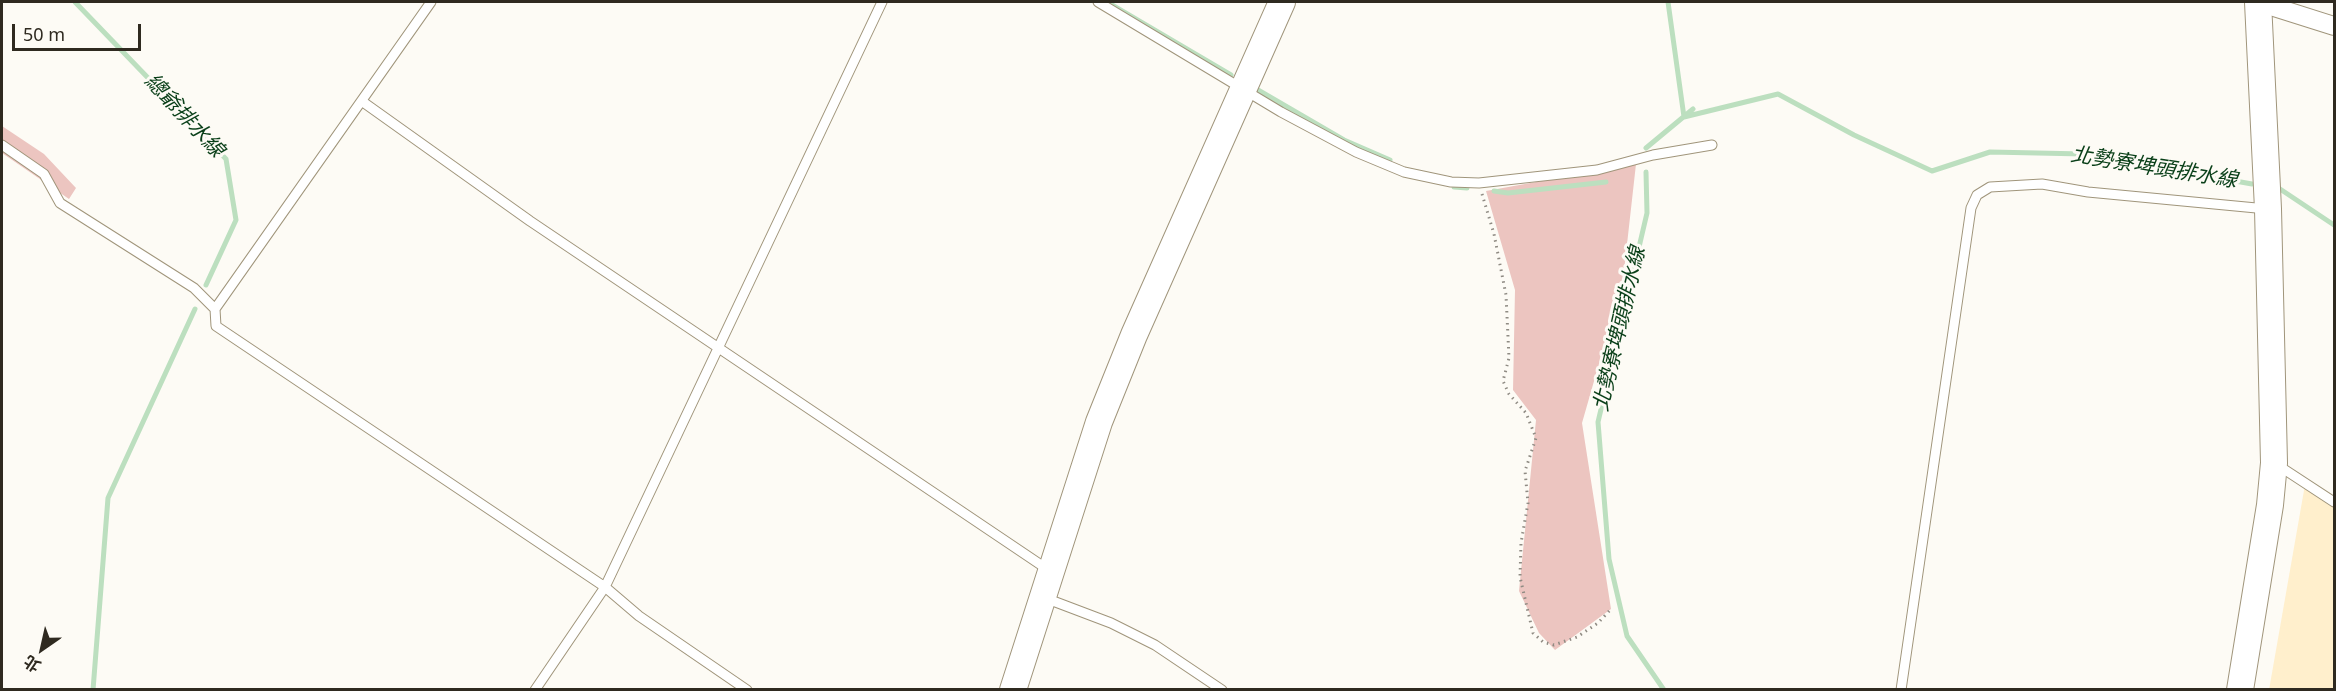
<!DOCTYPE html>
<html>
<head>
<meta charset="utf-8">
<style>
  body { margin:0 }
  #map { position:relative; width:2336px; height:691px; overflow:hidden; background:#fdfbf5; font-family:"Noto Sans","Noto Sans TC",sans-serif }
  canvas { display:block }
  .frame { position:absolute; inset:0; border:3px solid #2f2a20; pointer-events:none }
  .north { position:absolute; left:12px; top:619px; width:60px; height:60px; -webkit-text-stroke:4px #fdfbf5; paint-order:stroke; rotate:214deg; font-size:16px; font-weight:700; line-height:24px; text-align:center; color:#2f2a20 }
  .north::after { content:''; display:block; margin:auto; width:21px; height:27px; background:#2f2a20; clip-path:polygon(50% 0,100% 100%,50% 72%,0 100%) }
  .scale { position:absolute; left:12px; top:24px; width:129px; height:27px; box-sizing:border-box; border:3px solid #2f2a20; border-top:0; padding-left:8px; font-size:18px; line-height:21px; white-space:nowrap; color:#2f2a20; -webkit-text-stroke:4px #fdfbf5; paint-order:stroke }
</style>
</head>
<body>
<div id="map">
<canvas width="2336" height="691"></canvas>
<div class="frame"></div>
<div class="north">北</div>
<div class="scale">50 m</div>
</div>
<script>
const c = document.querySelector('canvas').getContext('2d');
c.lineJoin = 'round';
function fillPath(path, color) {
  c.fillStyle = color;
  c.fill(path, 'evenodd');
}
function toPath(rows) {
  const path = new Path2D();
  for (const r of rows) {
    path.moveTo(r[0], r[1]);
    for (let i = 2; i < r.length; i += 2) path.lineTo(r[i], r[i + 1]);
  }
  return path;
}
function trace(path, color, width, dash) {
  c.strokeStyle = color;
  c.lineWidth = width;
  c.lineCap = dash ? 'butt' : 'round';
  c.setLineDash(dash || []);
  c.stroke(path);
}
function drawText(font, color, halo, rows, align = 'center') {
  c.font = font + ' "Noto Sans","Noto Sans TC",sans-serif';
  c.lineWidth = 6;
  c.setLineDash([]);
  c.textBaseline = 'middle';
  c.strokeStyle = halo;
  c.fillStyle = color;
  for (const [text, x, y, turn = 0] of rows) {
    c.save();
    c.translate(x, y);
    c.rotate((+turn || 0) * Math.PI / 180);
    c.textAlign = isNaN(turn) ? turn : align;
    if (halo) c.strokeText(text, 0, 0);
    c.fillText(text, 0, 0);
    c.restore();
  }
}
const built = toPath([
  [2306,479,2334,496,2334,689,2269,690]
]);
const green = toPath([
  [2,126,44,154,76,188,69,199,2,153],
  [1636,164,1623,280,1582,423,1611,609,1555,650,1539,633,1519,591,1536,420,1513,390,1515,290,1486,191]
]);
const stream = toPath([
  [75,2,226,159,236,220,206,285],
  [1668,2,1684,117],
  [1112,5,1231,75],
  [1258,90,1344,140,1390,160],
  [1646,148,1693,109,1684,117,1778,94,1854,135,1932,171,1990,152,2084,154,2252,184],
  [1646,172,1647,213,1598,422,1609,559,1627,636,1664,690],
  [1454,187,1467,188],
  [2280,189,2334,225],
  [1494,191,1508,193,1606,182],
  [93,690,108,498,195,309]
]);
const path = toPath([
  [1482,194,1494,234,1506,295,1509,358,1503,381,1509,394,1526,413,1536,438,1525,471,1528,503,1521,543,1520,577,1533,633,1543,642,1554,645,1577,637,1598,623,1611,609]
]);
const lane = toPath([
  [1098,2,1281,112,1356,152,1404,172,1451,182,1479,183,1597,170,1653,155,1712,145],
  [363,102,530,221,1050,571],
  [2,145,44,174,60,203,194,288,215,309,216,326,605,587,639,616,747,690],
  [215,309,431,2],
  [2276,464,2334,502],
  [1045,598,1111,623,1155,645,1222,690],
  [535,690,605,587,882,2],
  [1901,690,1971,208,1977,195,1990,187,2042,184,2088,192,2267,209]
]);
const street = toPath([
  [2258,2,2334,26]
]);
const secondary = toPath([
  [1013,690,1099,422,1134,335,1282,2],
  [2240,690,2270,505,2274,463,2268,209,2258,2]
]);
const waterNames = [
  ["總爺排水線",184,116,47],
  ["北勢寮埤頭排水線",2154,168,9],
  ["北勢寮埤頭排水線",1620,329,-77]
];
fillPath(built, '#ffefcc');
fillPath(green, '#ecc5c0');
trace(stream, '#bcdfbf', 5);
trace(lane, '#a0957b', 11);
trace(street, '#a0957b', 20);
trace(secondary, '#a0957b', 28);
trace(path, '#8f8b83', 3, [1.5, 4.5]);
trace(lane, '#fff', 9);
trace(street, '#fff', 18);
trace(secondary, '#fff', 26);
drawText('italic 21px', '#093f18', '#fdfbf5', waterNames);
</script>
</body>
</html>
